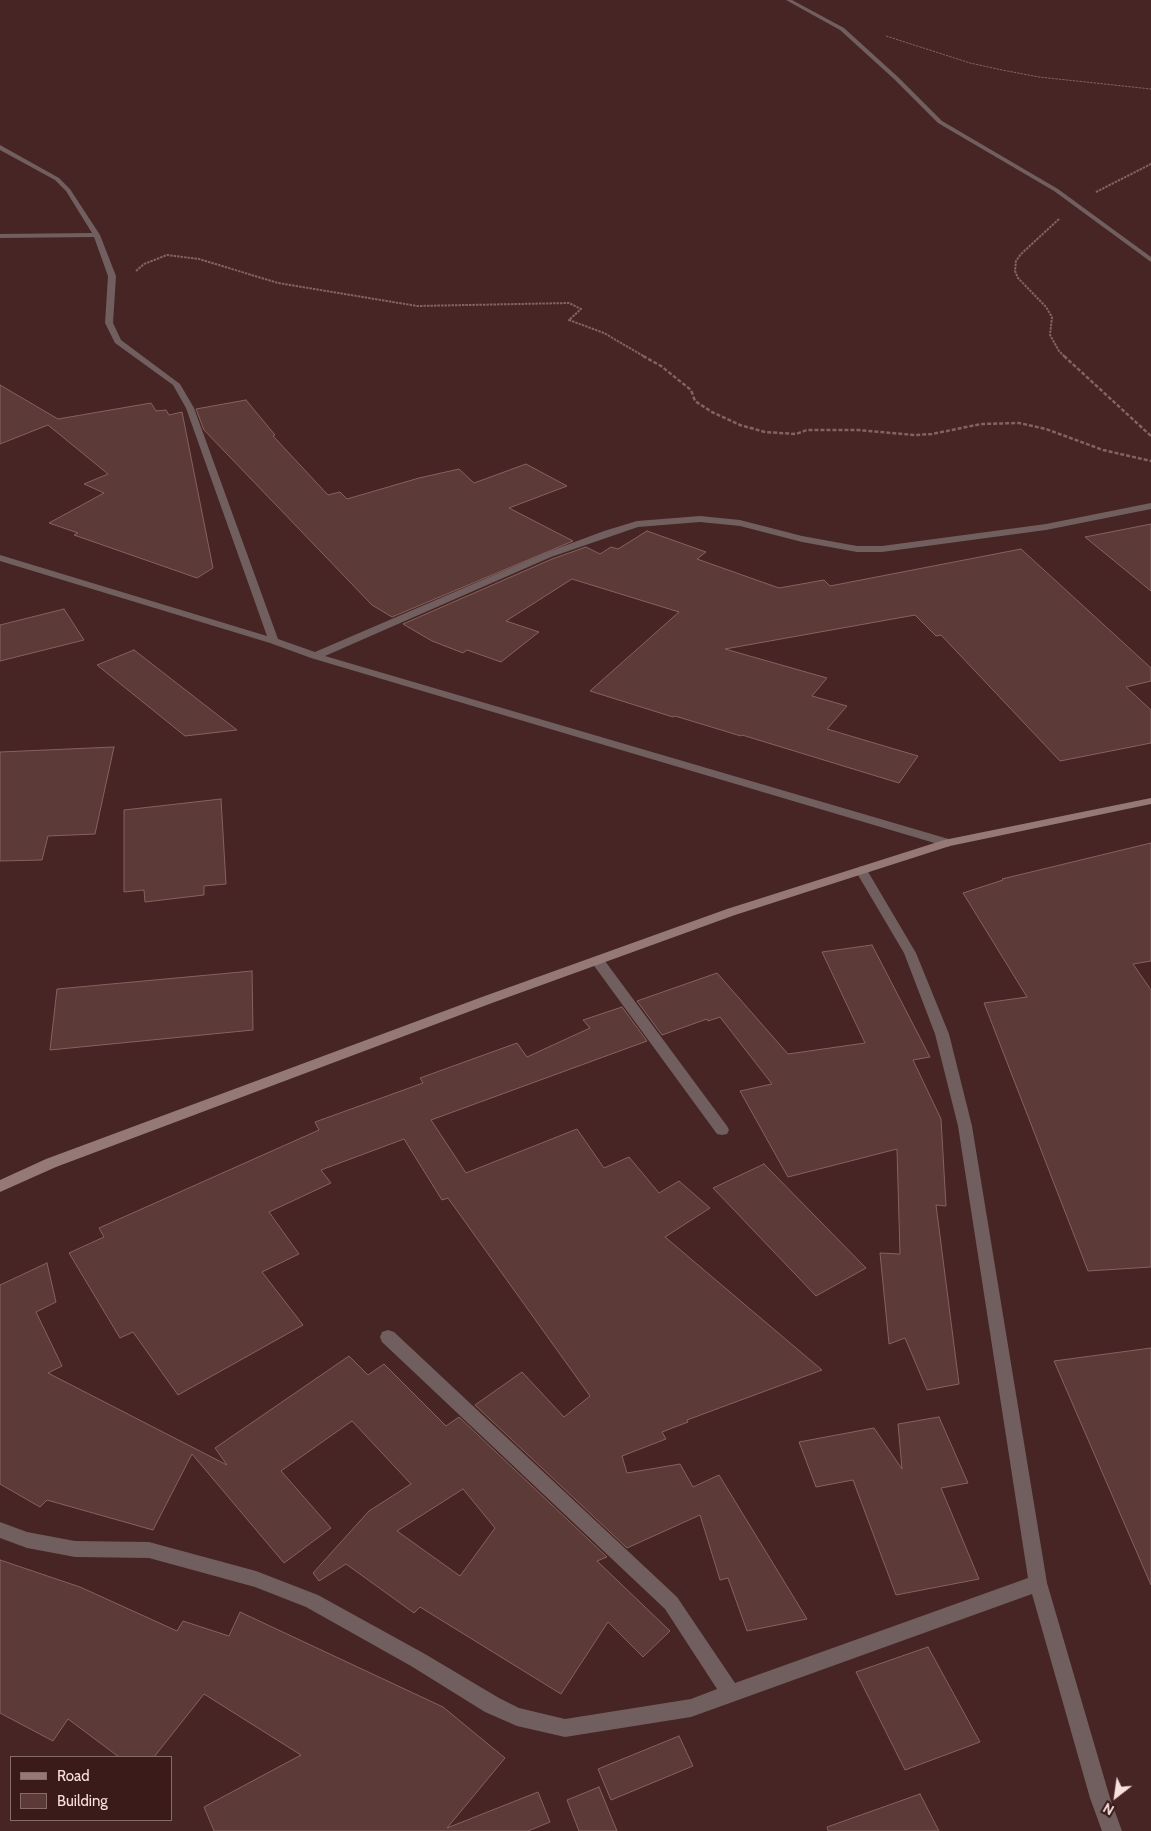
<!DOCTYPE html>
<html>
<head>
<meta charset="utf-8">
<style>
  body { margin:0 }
  #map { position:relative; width:1151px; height:1831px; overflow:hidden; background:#462524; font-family:Cabin,sans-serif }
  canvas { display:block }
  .legend { position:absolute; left:10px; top:1756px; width:162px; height:65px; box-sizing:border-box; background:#3b1b1a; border:1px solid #876b69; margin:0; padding:6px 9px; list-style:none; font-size:15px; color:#f8e2e0 }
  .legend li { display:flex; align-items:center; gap:10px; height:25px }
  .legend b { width:25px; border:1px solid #876b69 }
  .north { position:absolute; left:1091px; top:1771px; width:50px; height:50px; -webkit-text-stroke:4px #3b1b1a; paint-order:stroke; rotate:210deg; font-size:14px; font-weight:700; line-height:20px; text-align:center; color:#f8e2e0 }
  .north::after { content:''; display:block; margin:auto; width:18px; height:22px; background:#f8e2e0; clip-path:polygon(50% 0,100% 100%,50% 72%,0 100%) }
</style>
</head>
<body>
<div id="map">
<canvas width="1151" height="1831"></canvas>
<ul class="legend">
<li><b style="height:6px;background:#947977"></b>Road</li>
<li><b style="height:14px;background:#5c3a38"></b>Building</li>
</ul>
<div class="north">N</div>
</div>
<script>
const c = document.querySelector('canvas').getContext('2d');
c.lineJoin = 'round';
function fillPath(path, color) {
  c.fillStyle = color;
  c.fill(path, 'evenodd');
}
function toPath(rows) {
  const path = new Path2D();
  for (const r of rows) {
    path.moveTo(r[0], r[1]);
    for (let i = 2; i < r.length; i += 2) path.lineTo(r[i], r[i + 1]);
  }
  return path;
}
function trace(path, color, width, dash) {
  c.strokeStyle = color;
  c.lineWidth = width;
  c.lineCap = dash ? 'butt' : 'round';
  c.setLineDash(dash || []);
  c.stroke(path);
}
const building = toPath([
  [0,385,58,419,151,403,156,411,166,410,169,415,182,412,213,568,197,578,74,535,78,533,49,523,104,493,84,484,108,474,48,425,0,444,0,385],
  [246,400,275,435,273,436,328,495,340,492,347,499,419,478,459,469,474,483,526,464,567,486,509,508,573,541,392,617,372,605,204,430,196,409,246,400],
  [1151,524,1151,591,1085,537,1151,524],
  [647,531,706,552,697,559,779,588,824,580,830,586,1021,549,1151,668,1151,681,1126,687,1151,710,1151,743,1060,761,941,635,936,636,915,615,725,649,827,678,812,696,847,706,827,729,918,756,899,783,742,735,741,736,675,716,673,717,590,691,679,612,572,579,506,621,539,632,501,662,467,650,463,653,432,641,403,624,552,559,586,547,600,554,611,547,618,549,647,531],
  [64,609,84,640,0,661,0,625,64,609],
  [134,650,237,730,185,736,97,665,134,650],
  [114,747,95,834,48,836,42,860,0,861,0,752,114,747],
  [221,799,226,884,204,886,204,895,145,902,144,890,124,892,124,810,221,799],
  [1151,843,1151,961,1133,964,1151,990,1151,1267,1088,1271,984,1003,1027,997,963,893,1003,880,1002,879,1151,843],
  [872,945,930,1057,913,1060,941,1119,946,1206,936,1205,959,1384,927,1390,905,1338,889,1344,880,1253,900,1254,897,1149,788,1177,740,1091,772,1084,720,1017,708,1021,707,1019,662,1035,637,1001,717,973,788,1054,865,1043,822,952,872,945],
  [252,971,253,1030,50,1050,57,989,252,971],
  [622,1007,647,1041,431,1120,466,1173,577,1129,604,1168,629,1157,659,1193,679,1181,710,1208,665,1237,822,1370,687,1420,688,1422,662,1432,666,1439,622,1456,627,1473,680,1464,693,1487,719,1475,807,1619,747,1631,728,1578,720,1580,700,1515,627,1548,475,1405,522,1372,564,1417,590,1396,448,1198,442,1200,404,1139,321,1170,331,1183,269,1212,299,1254,262,1272,303,1325,178,1395,133,1332,120,1338,69,1253,104,1237,99,1228,319,1130,315,1122,423,1083,420,1078,517,1043,527,1057,590,1028,583,1020,622,1007],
  [764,1164,866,1268,816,1296,713,1188,764,1164],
  [47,1263,56,1302,36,1312,62,1366,48,1373,227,1465,215,1448,349,1356,368,1375,384,1364,446,1426,459,1417,607,1557,597,1561,670,1631,643,1657,608,1622,561,1694,420,1607,414,1613,346,1564,319,1581,313,1573,369,1511,411,1484,352,1421,281,1471,331,1528,284,1563,192,1454,153,1530,47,1500,40,1507,0,1484,0,1285,47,1263],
  [463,1489,495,1528,460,1576,397,1531,463,1489],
  [1151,1348,1151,1585,1054,1361,1151,1348],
  [939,1417,968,1483,941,1488,979,1579,896,1595,853,1480,816,1487,799,1442,874,1428,902,1469,898,1424,939,1417],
  [0,1560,80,1587,177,1631,183,1621,229,1636,240,1612,443,1707,505,1758,447,1828,538,1792,550,1822,528,1831,214,1831,204,1807,301,1755,204,1694,154,1757,119,1757,68,1719,53,1741,0,1713,0,1560],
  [928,1647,980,1742,905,1770,856,1672,928,1647],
  [679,1736,693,1766,611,1800,598,1769,679,1736],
  [599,1787,617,1831,579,1831,567,1800,599,1787],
  [920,1794,939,1831,828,1831,827,1827,920,1794]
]);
const pathFar2 = toPath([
  [886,36,970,63,1002,70,1039,77,1151,89]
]);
const pathFar1 = toPath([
  [1096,192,1151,164],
  [1059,219,1021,254,1016,261,1015,271,1018,278,1046,307,1052,317,1050,335,1059,351,1065,357],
  [136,271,144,264,167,255,199,259,278,283,417,306,569,303,581,309,569,320,604,333,645,357]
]);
const path = toPath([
  [643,356,661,366,691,390,695,401,712,412,740,425,765,432,796,434,807,430,858,430,914,435,932,434,981,424,1019,423,1046,429,1103,450,1151,461],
  [1064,356,1151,436]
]);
const street = toPath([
  [786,0,792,0,844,28,898,77,942,121,1058,189,1151,257,1151,262,1054,191,938,123,894,79,840,30,786,0],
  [0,145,59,178,70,189,100,235,116,276,113,323,121,340,180,384,194,408,278,639,315,652,545,553,604,531,637,521,700,516,740,520,802,536,857,546,882,546,1046,524,1151,503,1151,509,1046,530,882,552,857,552,802,542,740,526,700,522,638,527,551,557,325,656,952,840,954,843,948,847,311,658,270,643,0,561,0,555,267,636,186,408,173,385,115,343,105,323,108,276,94,237,0,238,0,234,92,233,66,191,55,180,0,150,0,145],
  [861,866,867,870,916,953,949,1034,972,1126,1047,1583,1110,1798,1122,1831,1102,1831,1090,1798,1032,1594,691,1717,565,1737,517,1726,485,1712,411,1666,306,1607,255,1587,149,1558,75,1557,27,1548,0,1538,0,1522,27,1532,75,1541,149,1542,256,1571,318,1595,425,1654,499,1698,519,1708,565,1719,691,1699,717,1689,665,1609,382,1342,380,1337,382,1332,388,1330,394,1332,677,1597,735,1683,1028,1578,958,1126,935,1034,904,953,855,870,861,866],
  [597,956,602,957,727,1126,729,1130,727,1134,722,1135,717,1134,592,963,591,960,597,956]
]);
const secondary = toPath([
  [1151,798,1151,804,950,846,735,915,492,1003,56,1167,0,1192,0,1180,46,1159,482,997,727,909,944,840,1151,798]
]);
fillPath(building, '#5c3a38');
trace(building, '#87615f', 1);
trace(pathFar2, '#816462', 1, [2.5, 1]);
trace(pathFar1, '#816462', 2, [2.5, 1]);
trace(path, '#816462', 2.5, [4, 2]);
fillPath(street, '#705f5e');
fillPath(secondary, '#947977');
</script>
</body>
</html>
